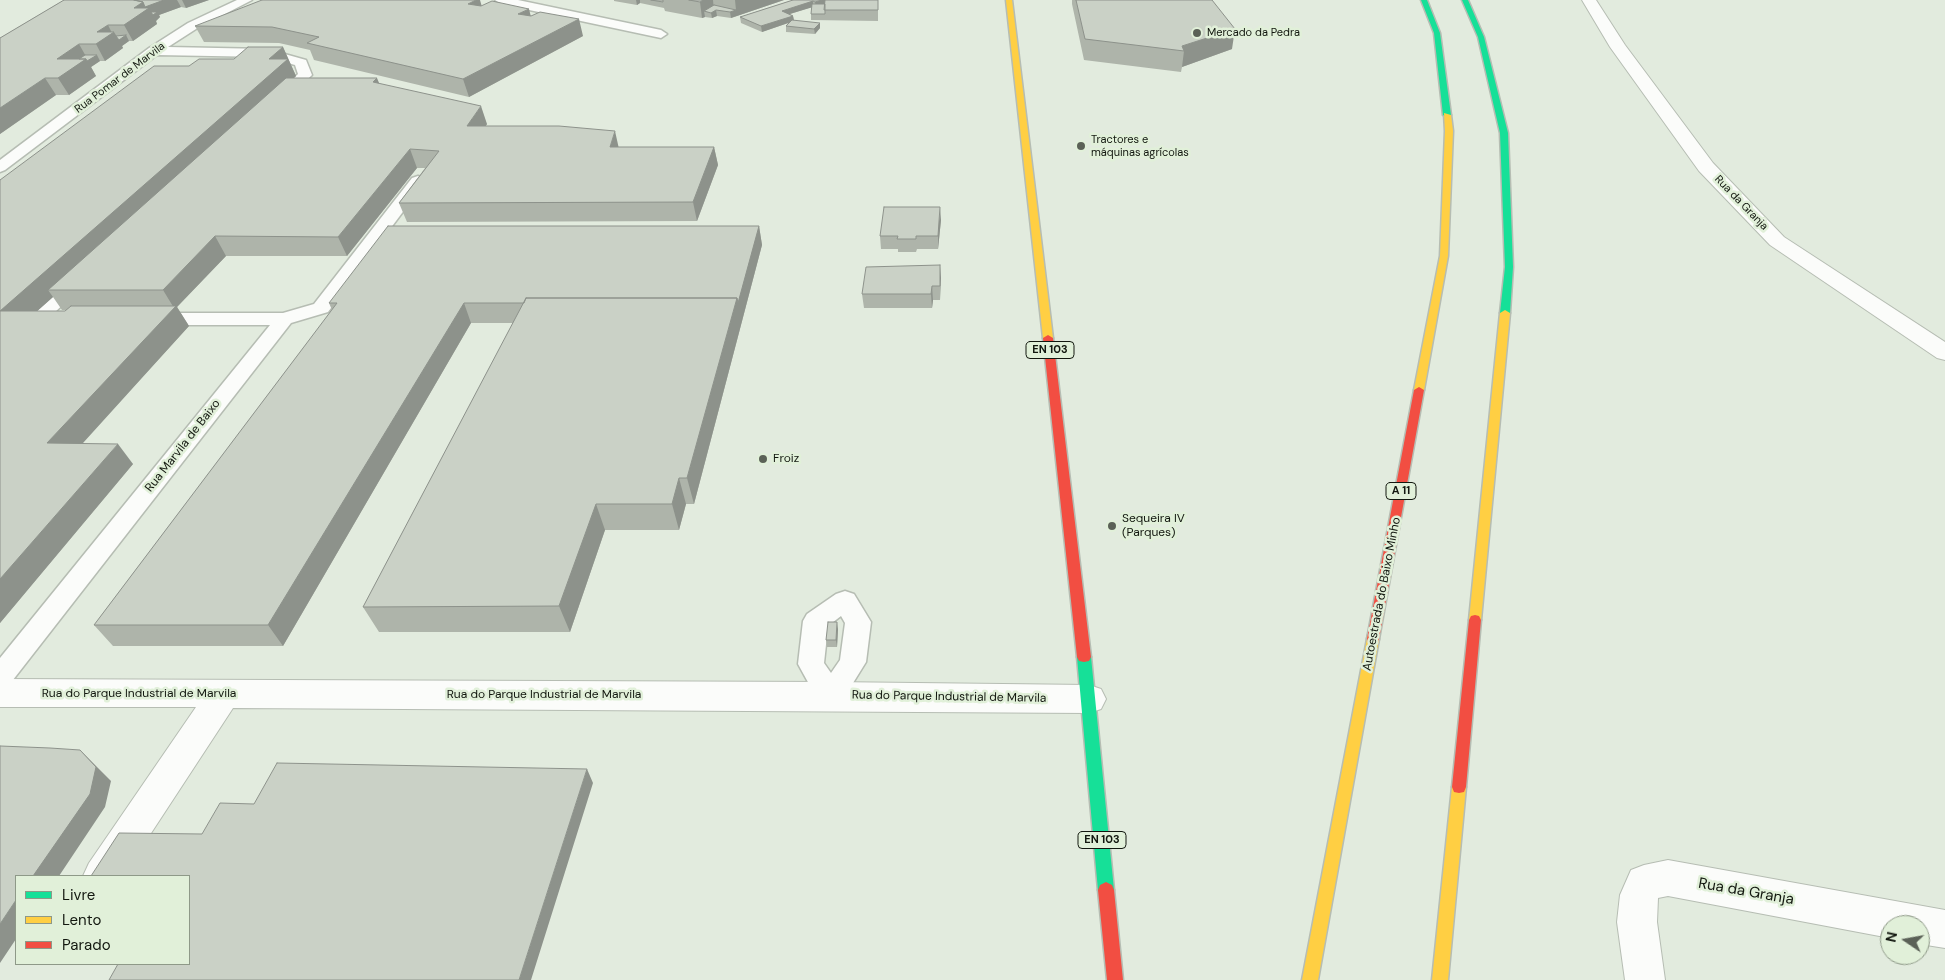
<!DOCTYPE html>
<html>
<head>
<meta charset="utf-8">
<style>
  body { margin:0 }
  #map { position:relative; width:1945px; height:980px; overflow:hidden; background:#e2ebde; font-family:"DM Sans",sans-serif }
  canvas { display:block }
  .legend { position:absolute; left:15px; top:875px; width:175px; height:90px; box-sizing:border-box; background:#e1f0d9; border:1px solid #8e9988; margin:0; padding:6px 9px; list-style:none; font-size:15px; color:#12170f }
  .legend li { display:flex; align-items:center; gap:10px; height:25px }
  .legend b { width:25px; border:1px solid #8e9988 }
  .north { position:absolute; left:1880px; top:915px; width:50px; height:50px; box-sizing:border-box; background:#e1f0d9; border:1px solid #8e9988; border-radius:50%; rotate:282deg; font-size:14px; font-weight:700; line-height:20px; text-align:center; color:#12170f }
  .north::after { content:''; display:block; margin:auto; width:18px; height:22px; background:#5b6157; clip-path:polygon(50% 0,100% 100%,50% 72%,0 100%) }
</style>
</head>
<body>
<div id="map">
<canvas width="1945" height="980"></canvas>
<ul class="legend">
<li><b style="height:6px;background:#16e098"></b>Livre</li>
<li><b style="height:6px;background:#ffcf43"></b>Lento</li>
<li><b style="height:6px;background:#f24e42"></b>Parado</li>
</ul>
<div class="north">N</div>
</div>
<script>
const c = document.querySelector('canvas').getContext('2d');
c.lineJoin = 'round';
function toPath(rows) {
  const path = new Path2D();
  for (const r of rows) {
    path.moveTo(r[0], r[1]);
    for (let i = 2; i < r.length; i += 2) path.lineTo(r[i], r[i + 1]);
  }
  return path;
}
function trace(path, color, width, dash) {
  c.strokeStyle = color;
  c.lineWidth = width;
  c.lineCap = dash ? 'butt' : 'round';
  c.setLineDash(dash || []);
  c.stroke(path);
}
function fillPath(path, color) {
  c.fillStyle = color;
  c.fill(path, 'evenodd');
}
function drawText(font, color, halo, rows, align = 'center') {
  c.font = font + ' "DM Sans",sans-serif';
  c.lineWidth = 5;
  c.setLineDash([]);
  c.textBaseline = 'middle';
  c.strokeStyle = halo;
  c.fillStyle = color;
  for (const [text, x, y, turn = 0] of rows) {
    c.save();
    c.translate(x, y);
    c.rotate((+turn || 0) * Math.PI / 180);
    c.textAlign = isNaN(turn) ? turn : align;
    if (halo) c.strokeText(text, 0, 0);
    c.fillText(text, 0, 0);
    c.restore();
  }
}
const lane = toPath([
  [237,0,252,0,196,29,168,47,267,49,306,60,312,75,284,102,279,103,272,99,298,74,295,65,266,57,157,55,5,170,0,172,0,160,149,48,188,23,237,0],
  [495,0,518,0,661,30,667,34,661,38,501,4,495,0],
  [418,176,424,178,426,181,390,229,419,230,421,234,419,238,383,239,328,312,291,323,9,685,0,688,0,658,270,325,155,325,148,323,146,319,148,315,155,313,283,313,314,304,412,178,418,176],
  [78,277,84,278,87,282,54,313,62,315,64,319,62,323,55,325,30,323,28,319,30,315,72,278,78,277],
  [845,591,854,594,871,622,866,662,840,704,830,707,820,704,798,664,803,621,807,614,836,594,845,591],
  [841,616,845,623,840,660,831,673,824,663,828,626,841,616]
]);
const street = toPath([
  [1582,0,1596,0,1625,45,1713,163,1784,237,1945,342,1945,360,1937,358,1770,245,1699,171,1610,47,1582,0],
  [0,679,830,682,1089,685,1101,689,1106,699,1101,709,1089,713,233,708,123,876,83,876,89,863,196,707,0,707,0,679],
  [1668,860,1945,910,1945,948,1920,944,1920,925,1890,925,1890,938,1668,896,1658,898,1657,922,1665,980,1625,980,1617,922,1620,895,1631,870,1644,865,1668,860]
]);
const fast = toPath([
  [1421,0,1427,0,1440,33,1451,115,1447,117,1443,115,1434,33,1421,0],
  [1462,0,1468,0,1484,37,1508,133,1513,267,1510,313,1505,316,1500,313,1505,267,1500,133,1478,37,1462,0],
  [1084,652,1089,653,1091,657,1114,890,1112,895,1106,898,1100,895,1098,890,1077,657,1079,653,1084,652]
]);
const slow = toPath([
  [1006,0,1012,0,1053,338,1048,341,1043,338,1006,0],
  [1444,113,1451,115,1453,131,1448,256,1424,390,1419,393,1414,390,1440,256,1445,131,1444,113],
  [1505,310,1510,313,1481,620,1479,624,1475,625,1471,624,1469,620,1500,313,1505,310],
  [1373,634,1378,635,1379,639,1318,980,1302,980,1367,639,1368,635,1373,634],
  [1459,781,1464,782,1466,787,1448,980,1432,980,1452,787,1454,782,1459,781]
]);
const jam = toPath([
  [1048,335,1053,338,1091,657,1089,661,1084,662,1079,661,1077,657,1043,338,1048,335],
  [1419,387,1424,390,1379,639,1378,643,1373,644,1368,643,1367,639,1414,390,1419,387],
  [1475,615,1479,616,1481,620,1466,787,1464,792,1459,793,1454,792,1452,787,1469,620,1471,616,1475,615],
  [1106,882,1112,885,1114,890,1123,980,1107,980,1098,890,1100,885,1106,882]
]);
const wall = toPath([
  [64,0,209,0,186,8,181,7,159,15,160,17,156,21,157,24,133,41,129,41,122,46,123,48,105,61,100,61,91,67,96,76,69,95,56,95,0,134,0,38],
  [614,0,784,0,731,18,717,16,712,18,705,17,702,18,665,11,664,8,640,3,637,5,614,1],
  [793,0,878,0,878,21,811,20,811,14,812,7,790,14,793,16,794,20,820,28,815,34,786,32,786,26,788,23,762,32,741,23,740,17],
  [1072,0,1212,0,1232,49,1182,67,1181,72,1084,60,1072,4],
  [482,6,531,16,583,36,469,97,314,60,310,50,279,43,204,42,195,26],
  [283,47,296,76,294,78,379,84,487,124,486,126,618,147,714,147,718,165,697,221,407,222,399,203,425,168,417,168,347,256,226,256,177,307,189,326,82,443,133,464,0,623,0,180,189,66,234,59],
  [53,297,62,310,67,310,65,311,37,311],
  [941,220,938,249,917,249,916,252,898,252,898,249,881,249,880,236],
  [759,226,762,245,694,504,686,504,679,530,605,530,570,632,379,632,363,607,513,323,471,323,283,646,113,646,94,625,332,310,329,303],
  [940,265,940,300,933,300,932,308,864,308,862,294],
  [838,629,837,647,827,647,826,640]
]);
const shadedWall = toPath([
  [164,0,177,0,181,7,159,15,160,17,156,21,157,24,133,41,124,25,134,8,143,2],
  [182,0,209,0,186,8],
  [476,0,480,0,484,14,468,4],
  [636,0,640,0,640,3,637,5],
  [703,0,713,0,714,11,716,10,717,16,712,18,711,13,704,11,705,17,702,18,700,2],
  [735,0,784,0,731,18,730,12,736,10],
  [822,0,840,0,816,8,815,2],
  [813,1,813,7,783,16,782,11],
  [529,9,533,25,518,14],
  [793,16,794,21,762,32,761,26],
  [579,19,583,36,469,97,463,79],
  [820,23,820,28,815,34,814,29],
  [108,25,112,33,114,32,119,40,126,35,129,41,122,46,123,48,105,61,96,44,97,32],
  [1235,29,1232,49,1182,67,1184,51,1182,46],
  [79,44,88,60,97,55,100,61,91,67,96,76,69,95,58,78,57,59],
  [283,47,296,76,60,290,48,290,53,297,15,331,0,311,269,59],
  [45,78,56,95,0,134,0,108],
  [377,78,384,95,373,82],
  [481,106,487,124,473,144,467,126],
  [615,131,619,149,610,147],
  [714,147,718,165,697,221,693,202],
  [410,149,417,168,347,256,338,237],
  [940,207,941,220,938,249,938,236],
  [759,226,762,245,694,504,687,478,737,298],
  [215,236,226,256,177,307,189,326,64,464,47,443,174,308,163,290],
  [940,265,941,278,940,300],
  [932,286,933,300,932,308,931,294],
  [464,303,471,323,283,646,268,625],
  [118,444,133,464,0,623,0,579],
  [679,478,686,504,679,530,672,504],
  [596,504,605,530,570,632,559,606],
  [837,622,838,629,837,647,836,640],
  [80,750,111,781,105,807,59,876,33,876],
  [587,769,593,783,531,980,519,980],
  [16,900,16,939,0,963,0,924]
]);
const building = toPath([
  [64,0,134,0,143,2,134,8,149,8,124,25,108,25,97,32,114,32,96,44,79,44,57,59,86,59,58,78,45,78,0,108,0,38,64,0],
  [134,0,164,0,145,7,143,2,134,0],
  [262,0,476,0,468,4,481,6,492,1,529,9,518,14,531,16,540,12,579,19,463,79,307,43,319,37,272,27,195,26,262,0],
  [651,0,663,0,663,2,651,0],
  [689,0,703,0,700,2,689,0],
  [793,0,822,0,815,2,813,1,782,11,793,16,761,26,740,17,793,0],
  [825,0,878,0,878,10,824,10,825,0],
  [1076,0,1212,0,1235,29,1182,46,1184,51,1085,39,1076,0],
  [812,4,825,4,825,14,811,14,812,4],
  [714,5,736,10,730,12,716,10,711,13,704,11,714,5],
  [151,12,157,12,153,15,151,12],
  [792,20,820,23,814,29,786,26,792,20],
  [126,35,119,40,116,36,126,35],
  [248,47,283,47,269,59,288,59,0,311,0,180,154,66,189,66,199,59,234,59,248,47],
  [85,55,97,55,87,61,86,59,79,59,85,55],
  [286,78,377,78,373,82,481,106,467,126,559,126,615,131,610,147,714,147,693,202,399,203,439,151,410,149,338,237,215,236,163,290,48,290,286,78],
  [884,207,940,207,938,236,916,236,916,239,897,239,898,236,880,236,884,207],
  [388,226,759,226,738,303,737,298,526,298,524,303,464,303,268,625,94,625,337,303,329,303,388,226],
  [940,265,940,286,932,286,931,294,862,294,866,267,940,265],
  [526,298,737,298,687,478,679,478,672,504,596,504,559,606,363,607,526,298],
  [71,306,176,306,47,443,118,444,0,579,0,311,65,311,71,306],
  [828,622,837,622,836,640,826,640,828,622],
  [0,746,50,748,80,750,96,767,90,794,33,876,16,876,16,900,0,924,0,746],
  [277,763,587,769,519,980,109,980,118,964,189,964,189,876,91,876,119,833,202,834,220,803,254,804,277,763]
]);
const markers = [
  [1197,33,5,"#5b6157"],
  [1081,146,5,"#5b6157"],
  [763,459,5,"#5b6157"],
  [1112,526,5,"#5b6157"]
];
const farPoinames = [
  ["Mercado da Pedra",1207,33],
  ["Tractores e",1091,140],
  ["máquinas agrícolas",1091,153]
];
const farStreetnames = [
  ["Rua Pomar de Marvila",120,78,-37],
  ["Rua da Granja",1741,203,46]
];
const shields = [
  [1050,350,48],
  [1401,491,30],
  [1102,840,48]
];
const shieldNames = [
  ["EN 103",1050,350],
  ["A 11",1401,491],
  ["EN 103",1102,840]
];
const streetNames = [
  ["Rua Marvila de Baixo",183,446,-52],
  ["Autoestrada do Baixo Minho",1382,594,-79],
  ["Rua do Parque Industrial de Marvila",139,694],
  ["Rua do Parque Industrial de Marvila",544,695],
  ["Rua do Parque Industrial de Marvila",949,697,1]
];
const poiNames = [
  ["Froiz",773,459],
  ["Sequeira IV",1122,519],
  ["(Parques)",1122,533]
];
const nearStreetnames = [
  ["Rua da Granja",1746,892,10]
];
trace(lane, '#b6bdb3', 3);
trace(street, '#b6bdb3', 2);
trace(fast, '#b6bdb3', 3);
trace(slow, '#b6bdb3', 3);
trace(jam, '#b6bdb3', 3);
fillPath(lane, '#fbfcfa');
fillPath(street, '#fbfcfa');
fillPath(fast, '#16e098');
fillPath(slow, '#ffcf43');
fillPath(jam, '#f24e42');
fillPath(wall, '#aeb4aa');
fillPath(shadedWall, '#8d928b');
fillPath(building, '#cad1c6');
trace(building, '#8d928b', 1);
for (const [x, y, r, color] of markers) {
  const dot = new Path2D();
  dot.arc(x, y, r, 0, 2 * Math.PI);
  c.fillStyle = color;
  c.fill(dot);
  trace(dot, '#e1f0d9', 2);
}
drawText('11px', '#12170f', '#e1f0d9', farPoinames, 'left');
drawText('11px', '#12170f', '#e1f0d9', farStreetnames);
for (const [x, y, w] of shields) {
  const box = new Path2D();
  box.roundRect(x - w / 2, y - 8.5, w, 17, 4);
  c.fillStyle = '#e1f0d9';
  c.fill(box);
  trace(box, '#12170f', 1);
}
drawText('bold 11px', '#12170f', null, shieldNames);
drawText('12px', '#12170f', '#e1f0d9', streetNames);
drawText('12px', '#12170f', '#e1f0d9', poiNames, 'left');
drawText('15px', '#12170f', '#e1f0d9', nearStreetnames);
</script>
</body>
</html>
